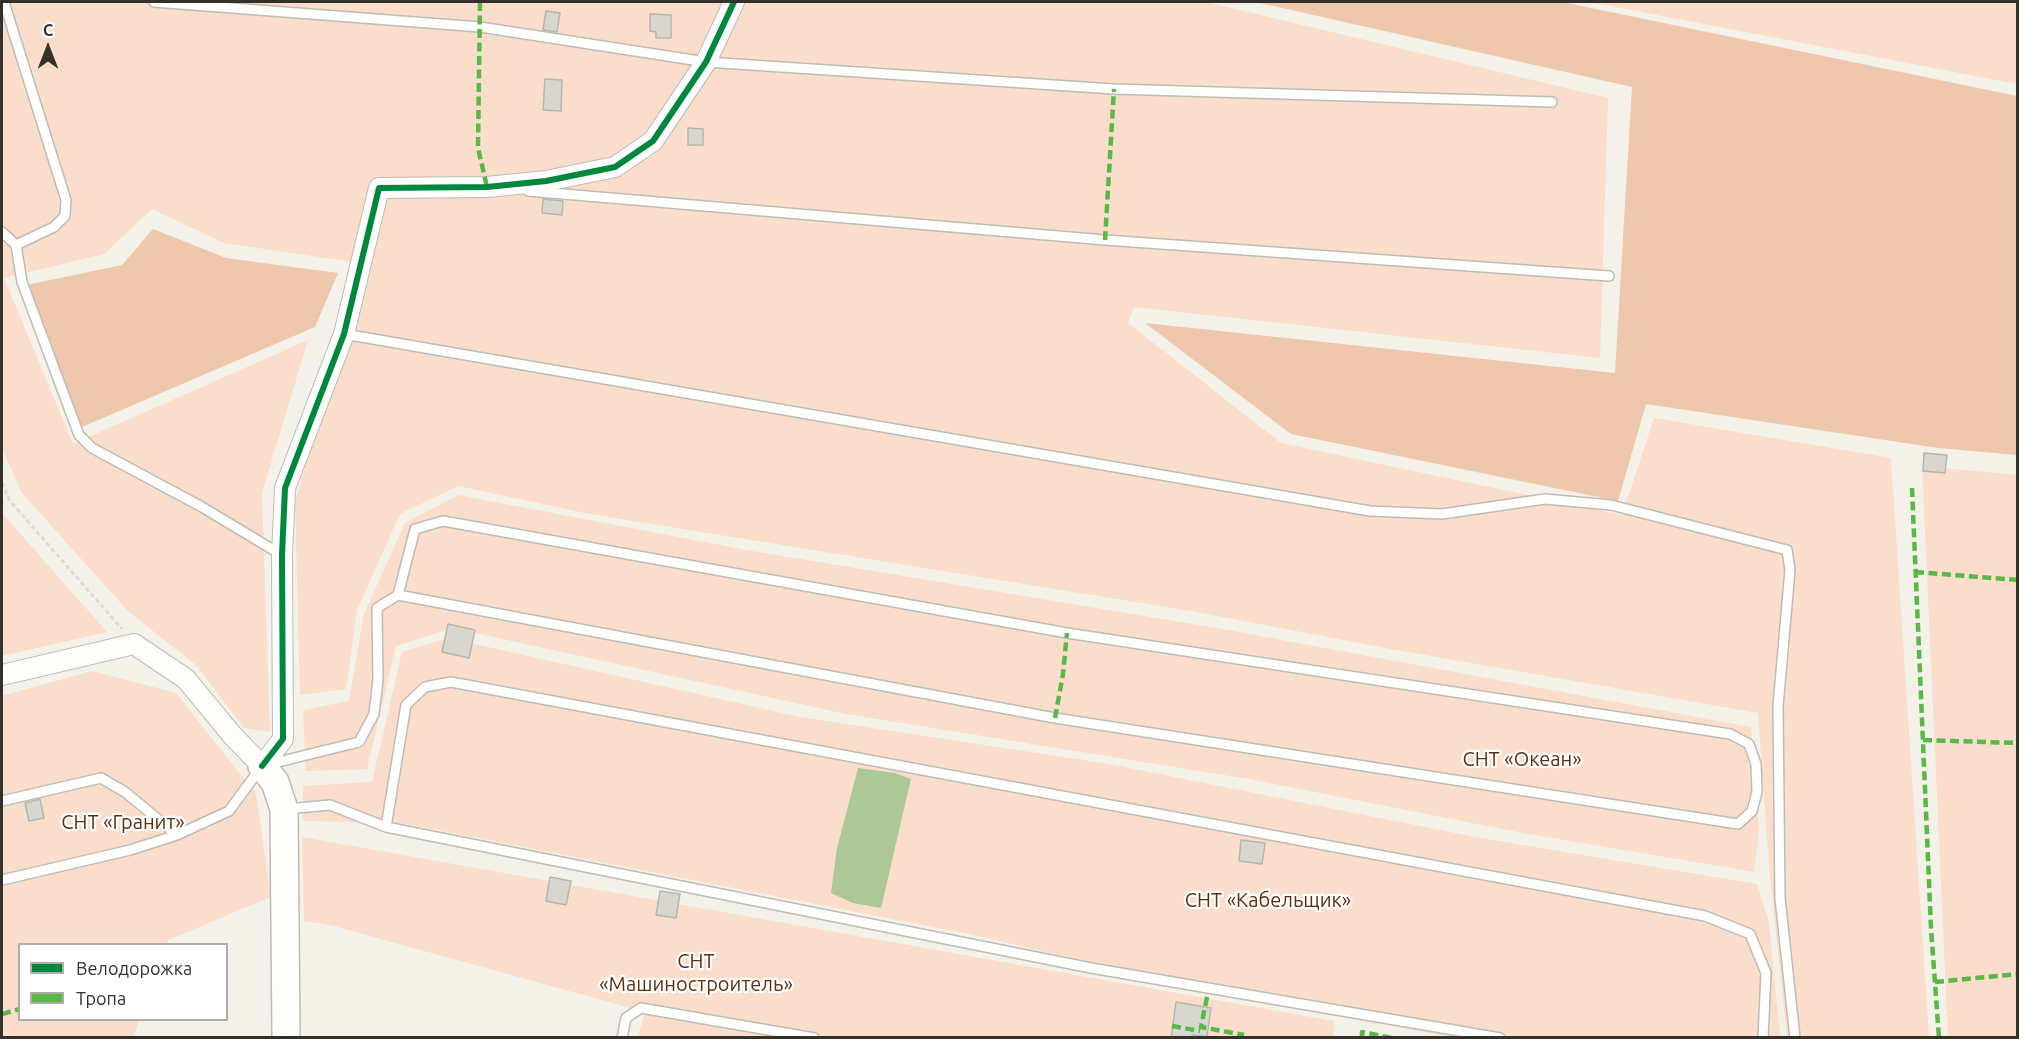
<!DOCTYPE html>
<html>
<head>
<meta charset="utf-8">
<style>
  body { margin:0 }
  #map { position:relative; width:2019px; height:1039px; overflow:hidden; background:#f4f1e8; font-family:Ubuntu,sans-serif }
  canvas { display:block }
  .frame { position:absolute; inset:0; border:3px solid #33312a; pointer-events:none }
  .legend { position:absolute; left:18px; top:943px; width:210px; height:78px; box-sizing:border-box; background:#fff; border:2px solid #adadaa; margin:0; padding:8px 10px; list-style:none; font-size:18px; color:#33312a }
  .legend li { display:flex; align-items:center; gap:12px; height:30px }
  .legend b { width:30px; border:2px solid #adadaa }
  .north { position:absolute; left:18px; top:18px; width:60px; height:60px; -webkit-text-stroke:4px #fff; paint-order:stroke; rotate:0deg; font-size:16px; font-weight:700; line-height:24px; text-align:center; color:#33312a }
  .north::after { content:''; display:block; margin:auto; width:21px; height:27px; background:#33312a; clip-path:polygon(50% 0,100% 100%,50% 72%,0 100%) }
</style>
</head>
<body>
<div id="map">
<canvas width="2019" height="1039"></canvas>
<div class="frame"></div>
<ul class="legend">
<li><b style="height:8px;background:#00873e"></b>Велодорожка</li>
<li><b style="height:8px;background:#58b947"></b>Тропа</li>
</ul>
<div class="north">С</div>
</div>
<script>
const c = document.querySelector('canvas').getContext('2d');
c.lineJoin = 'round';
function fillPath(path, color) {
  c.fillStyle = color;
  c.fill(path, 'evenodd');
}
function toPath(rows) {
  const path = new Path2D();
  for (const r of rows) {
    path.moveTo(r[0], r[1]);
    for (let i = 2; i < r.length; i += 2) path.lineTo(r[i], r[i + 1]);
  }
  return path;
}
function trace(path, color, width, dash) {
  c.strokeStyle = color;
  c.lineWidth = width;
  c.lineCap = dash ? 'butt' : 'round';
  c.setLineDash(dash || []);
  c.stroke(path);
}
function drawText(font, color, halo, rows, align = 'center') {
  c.font = font + ' Ubuntu,sans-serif';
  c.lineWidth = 4.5;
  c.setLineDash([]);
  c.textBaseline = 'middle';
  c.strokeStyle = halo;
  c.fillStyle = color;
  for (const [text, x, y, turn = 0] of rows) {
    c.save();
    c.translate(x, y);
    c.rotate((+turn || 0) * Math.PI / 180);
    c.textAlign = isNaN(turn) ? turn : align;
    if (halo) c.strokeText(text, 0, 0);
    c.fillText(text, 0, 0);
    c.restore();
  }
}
const green = toPath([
  [2,2,1206,2,1608,98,1600,358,1134,307,1128,323,1281,443,1622,515,1654,418,1891,458,1929,1037,1787,1037,1769,867,1758,713,1391,649,1191,611,590,514,458,486,400,514,357,610,346,689,300,695,295,501,366,264,224,243,152,209,104,254,4,278,73,444,308,340,262,493,270,732,244,728,196,665,128,611,21,492,2,448],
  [1589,2,2017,2,2017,84],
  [1922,466,2017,475,2017,1037,1948,1037],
  [458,495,746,550,1217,628,1751,727,1759,832,1754,872,1523,833,1249,779,846,714,452,628,396,646,367,769,306,771,303,710,349,701,364,614,405,523],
  [2,513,107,632,2,656],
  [448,638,800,717,1109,764,1475,837,1757,884,1769,922,1780,1037,1452,1037,1250,1000,974,935,401,823,303,821,303,786,372,782,402,652],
  [92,671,176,693,256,794,271,897,168,940,167,944,20,944,20,1020,140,1020,133,1037,2,1038,2,696],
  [302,837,1334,1021,1333,1037,638,1037,645,1012,334,926,304,921]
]);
const forest = toPath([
  [1256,2,1562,2,2017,96,2017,455,1938,448,1646,404,1618,501,1291,434,1145,323,1615,373,1632,87],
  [153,229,226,258,338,273,315,327,75,430,22,286,122,265]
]);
const water = toPath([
  [858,768,895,773,911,779,881,908,853,903,831,893,837,848]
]);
const building = toPath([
  [546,11,560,13,557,32,543,30,546,11],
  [650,14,671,15,671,38,656,38,656,32,650,31,650,14],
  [545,79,562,80,561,111,543,110,545,79],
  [688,128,703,129,703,145,688,145,688,128],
  [543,199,563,201,562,215,542,213,543,199],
  [1924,453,1947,455,1945,473,1923,471,1924,453],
  [448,624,475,630,469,658,442,652,448,624],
  [40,799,44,818,29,821,25,803,40,799],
  [1241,840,1265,843,1262,864,1239,861,1241,840],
  [550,877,571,881,566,905,546,901,550,877],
  [660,891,680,894,676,918,656,915,660,891],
  [1176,1002,1211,1008,1207,1037,1192,1035,1192,1038,1171,1038,1176,1002]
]);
const path = toPath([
  [2,483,10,501,122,629]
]);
const lane = toPath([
  [4,2,66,200,65,216,54,227,16,245],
  [154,2,480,27,706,62,1114,89,1552,102],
  [528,191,1105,240,1609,276],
  [2,232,16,245,22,282,79,435,92,448,202,507,282,555],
  [344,334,1370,511,1442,514,1545,499,1611,505,1787,550,1790,570,1778,706,1780,898,1795,1038],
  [2,801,101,778,125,792,177,835],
  [287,809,330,805,386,827,1091,968,1500,1038],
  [386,827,406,705,425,687,451,682,1705,916,1750,934,1766,973,1763,1038],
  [2,880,130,850,177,835,229,811,262,766,359,742,374,714,378,679,377,608,398,595,1055,718,1738,824,1752,811,1757,792,1756,764,1749,744,1730,734,1067,633,443,521,415,529,398,595],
  [622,1038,626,1018,641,1008,814,1038]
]);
const street = toPath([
  [2,675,134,644,186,679,232,735,262,766,283,739,282,555,285,488,344,334,379,188,487,187,546,181,615,167,653,141,706,62,734,2]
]);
const secondary = toPath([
  [262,766,275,782,284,809,286,1038]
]);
const quiet = toPath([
  [480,2,478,148,487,187],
  [1105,240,1114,89],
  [1912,488,1931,928,1939,1038],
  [1915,572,2018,580],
  [1055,718,1063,674,1067,633],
  [1923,740,2018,743],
  [1935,982,2018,974],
  [1207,997,1201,1027,1244,1035],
  [2,1014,20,1009],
  [1172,1026,1200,1031],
  [1362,1038,1362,1032,1392,1038]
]);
const cycleway = toPath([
  [262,766,283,739,282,555,285,488,344,334,379,188,487,187,546,181,615,167,653,141,706,62,734,2]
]);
const parkNames = [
  ["СНТ «Океан»",1522,759],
  ["СНТ «Гранит»",123,822],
  ["СНТ «Кабельщик»",1268,900],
  ["СНТ",696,961],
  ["«Машиностроитель»",696,984]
];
fillPath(green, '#faddca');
fillPath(forest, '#efc7ac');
fillPath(water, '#adc897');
fillPath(building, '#d7d7cf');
trace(building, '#b6b6ae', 1.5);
trace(lane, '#bebcb5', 12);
trace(street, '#bebcb5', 22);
trace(secondary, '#bebcb5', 30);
trace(path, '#dcdbd8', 3, [4.5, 3]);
trace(lane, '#fdfdfc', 9);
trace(street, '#fdfdfc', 20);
trace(secondary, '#fdfdfc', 27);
trace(quiet, '#58b947', 4.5, [9, 4.5]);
trace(cycleway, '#00873e', 6);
drawText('20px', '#5d2f11', '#fff', parkNames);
</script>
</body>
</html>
